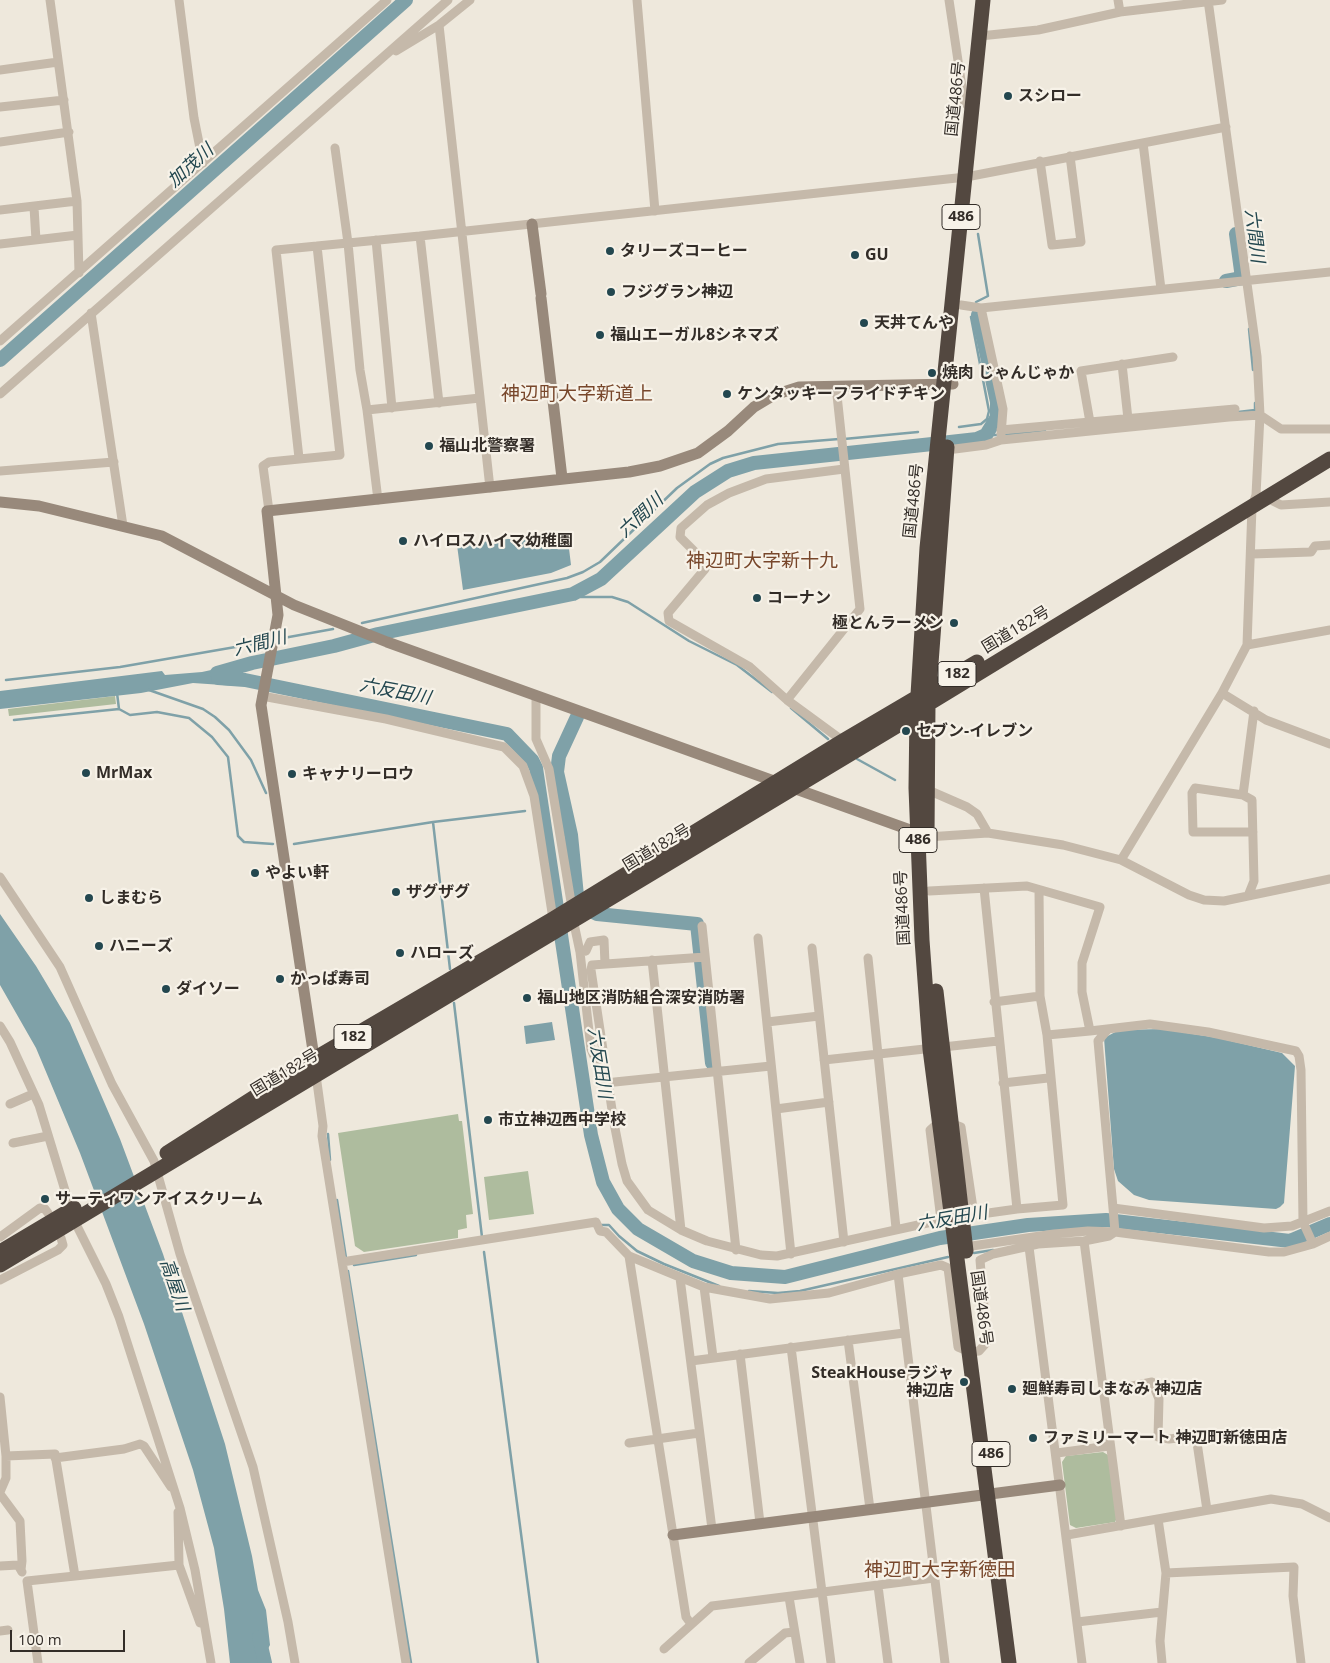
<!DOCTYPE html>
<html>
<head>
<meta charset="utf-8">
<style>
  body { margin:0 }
  #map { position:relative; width:1330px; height:1663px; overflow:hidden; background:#eee8dc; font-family:"Open Sans",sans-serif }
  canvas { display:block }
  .scale { position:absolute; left:10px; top:1630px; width:115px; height:22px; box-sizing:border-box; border:2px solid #332d28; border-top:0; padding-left:6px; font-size:15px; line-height:18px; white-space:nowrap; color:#332d28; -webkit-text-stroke:4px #f7f2e8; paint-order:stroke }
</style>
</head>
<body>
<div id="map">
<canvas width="1330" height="1663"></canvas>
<div class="scale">100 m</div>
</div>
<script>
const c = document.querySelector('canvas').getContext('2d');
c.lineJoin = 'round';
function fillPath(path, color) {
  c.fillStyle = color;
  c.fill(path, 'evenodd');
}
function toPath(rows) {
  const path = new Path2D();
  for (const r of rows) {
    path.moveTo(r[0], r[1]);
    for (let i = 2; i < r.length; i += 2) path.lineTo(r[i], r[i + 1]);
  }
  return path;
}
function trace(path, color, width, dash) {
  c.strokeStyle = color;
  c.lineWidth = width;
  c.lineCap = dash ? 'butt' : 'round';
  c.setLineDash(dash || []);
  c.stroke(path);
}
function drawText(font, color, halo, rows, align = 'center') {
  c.font = font + ' "Open Sans","Noto Sans JP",sans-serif';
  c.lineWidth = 4.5;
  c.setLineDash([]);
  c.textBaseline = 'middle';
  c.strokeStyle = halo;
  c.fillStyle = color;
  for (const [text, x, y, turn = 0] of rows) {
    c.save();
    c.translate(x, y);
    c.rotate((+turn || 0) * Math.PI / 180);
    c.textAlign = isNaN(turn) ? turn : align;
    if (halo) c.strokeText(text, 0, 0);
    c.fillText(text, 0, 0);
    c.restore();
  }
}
const green = toPath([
  [115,696,116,704,9,716,8,709],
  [458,1114,459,1121,462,1121,473,1214,466,1215,467,1228,458,1230,458,1238,364,1252,355,1246,338,1133],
  [528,1171,534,1214,489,1220,484,1177],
  [1103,1452,1108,1455,1117,1518,1115,1522,1076,1528,1070,1525,1062,1462,1066,1456]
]);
const water = toPath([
  [567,532,571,565,551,573,463,590,457,545],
  [234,665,237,686,193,683,141,693,0,709,0,691,162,671,165,675,202,672],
  [0,914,36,966,70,1023,120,1139,163,1254,225,1444,252,1556,258,1590,266,1610,270,1645,260,1663,230,1663,224,1609,214,1548,193,1470,144,1324,80,1153,36,1048,0,985],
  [552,1022,555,1040,526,1044,524,1026],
  [1162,1029,1218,1038,1282,1053,1295,1066,1284,1203,1280,1207,1276,1209,1149,1200,1134,1195,1118,1181,1114,1169,1104,1038,1119,1030]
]);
const stream = toPath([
  [976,302,988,296,978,234],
  [1249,329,1253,370],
  [1238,412,1255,410,1255,403],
  [959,427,981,424,987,419,989,411,971,317],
  [986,435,998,435],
  [1004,435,1045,430],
  [844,439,918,432],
  [573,594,581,597,612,597,628,602,689,641,737,665,772,692],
  [362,623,567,578,583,572,600,562,677,488,710,464,723,458,778,444,839,439],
  [278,639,333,629],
  [6,680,120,667,270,641],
  [149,690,203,709,215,717,229,730,251,760,266,793],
  [117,693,119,709],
  [791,708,828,739],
  [14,720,119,709,130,715,157,712,189,718,212,737,228,757,238,836,244,842,273,844],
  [857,759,895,780],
  [560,807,565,806],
  [433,822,525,811],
  [294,844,433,822,450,969],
  [454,1003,482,1237],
  [328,1134,330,1160],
  [337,1200,346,1258],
  [600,1225,609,1225,619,1236,637,1251,664,1264,719,1286],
  [484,1252,538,1663],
  [974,1253,993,1250],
  [354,1265,416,1255],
  [348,1271,411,1663],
  [749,1291,778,1293,800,1291,948,1257]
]);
const river = toPath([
  [1226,281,1242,278,1236,234],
  [0,360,406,0],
  [217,673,252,663,334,646,378,634,573,594,601,579,695,492,728,471,754,463,923,445,977,439,986,435,997,417,997,402,978,315],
  [218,678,245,680,507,734,532,760,536,768,591,1135,603,1182,618,1209,638,1229,693,1261,731,1273,785,1277,940,1238,1028,1225,1106,1220,1290,1241,1330,1224],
  [577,717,559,756,557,772,571,835,577,896,581,906,597,914,697,924,712,1063],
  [259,1637,265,1663]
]);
const street = toPath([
  [50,0,77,201,79,273],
  [179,0,194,118,203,163],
  [637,0,655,211],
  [949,0,964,101,971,110],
  [1118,0,1120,12],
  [439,25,490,488],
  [980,36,1038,30,1120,12,1222,0],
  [396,51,439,25,470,0],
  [0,70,58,62],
  [0,107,64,100],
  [0,142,69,132],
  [1143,143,1161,289],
  [335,148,348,243,360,370,367,410,378,500],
  [1040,161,1052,245,1081,242,1070,156],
  [34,207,36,240],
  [0,210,77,201],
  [420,236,966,177,1226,127],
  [376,240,392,408],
  [0,244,78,235],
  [961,305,981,308,1003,409,1001,435],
  [981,308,1330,272],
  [91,313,123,526],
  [0,341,387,0],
  [1122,364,1128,419],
  [0,394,448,0],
  [367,410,480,398],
  [1091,428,1081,371,1173,357],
  [1001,430,1235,409],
  [947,450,986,445,1001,440,1229,417,1260,415,1281,429,1330,429],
  [299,458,276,250,420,236,439,403],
  [0,471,114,462],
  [1267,498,1281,505,1330,502],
  [269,511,263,466,269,462,340,455,317,246],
  [1252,554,1311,552,1315,546,1330,545],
  [1247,645,1330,630],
  [1222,693,1266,720,1330,744],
  [262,696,386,719,504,747,523,766,534,796,553,919],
  [536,698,536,739,549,769,572,908],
  [787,700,860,609,836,386],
  [843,741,787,700,750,667,669,621,668,613,705,569,705,562,680,537,681,528,707,505,729,493,766,479,844,469],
  [928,790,967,807,977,814,988,833],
  [1243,795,1195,788,1192,793,1193,832,1253,832],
  [927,837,988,833,1063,845,1121,860,1189,895,1204,900,1224,901,1330,879],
  [1121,860,1222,693,1247,645,1252,507,1256,495,1260,415,1257,356,1208,0],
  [0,877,60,967,112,1084,154,1161,180,1254,253,1467,288,1622,295,1663],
  [929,891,1027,886,1100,907,1082,963,1082,992,1090,1031,1047,1035],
  [1248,896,1254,881,1252,800,1243,795,1254,711],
  [573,919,580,952,591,1049,605,1083,771,1066],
  [702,926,736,1250],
  [758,938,791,1254],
  [812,948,844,1242],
  [580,952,586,951,590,942,604,940,605,964],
  [705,957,592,965,591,970,614,1123,622,1164,627,1181,648,1210,681,1230,707,1241,761,1255,777,1256,941,1220,930,1130,939,1122],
  [868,958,896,1228],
  [652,960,681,1230],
  [994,1002,1040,996],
  [767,1022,819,1016],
  [0,1026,10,1042,39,1105,74,1220,106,1284,119,1317,180,1508,195,1570,211,1663],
  [1108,1029,1098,1041,1113,1208,1264,1228,1292,1226,1330,1211],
  [1090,1031,1150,1024,1208,1032,1296,1051,1299,1056,1301,1070,1303,1222,1313,1244],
  [824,1060,998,1041],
  [316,1075,323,1126,322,1136,406,1663],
  [1003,1083,1048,1078],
  [10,1104,33,1094],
  [776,1109,829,1102],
  [950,1123,961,1127,974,1215,1017,1209,984,888],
  [13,1143,48,1136],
  [1017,1209,1063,1205,1047,1035,1040,996,1039,890],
  [0,1237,40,1208,45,1209,48,1213],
  [1084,1241,1121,1526],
  [965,1247,1054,1234,1088,1231,1115,1232,1269,1252,1284,1252,1313,1244,1330,1236],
  [1029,1247,1082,1663],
  [629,1256,686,1617,691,1624],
  [342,1262,596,1222,600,1231,606,1232,629,1256,704,1287,770,1299,829,1293,898,1274,941,1265,948,1268,958,1347,970,1352,979,1351,987,1342,980,1260,993,1254,1038,1244,1084,1241,1109,1236,1115,1232,1113,1208],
  [898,1274,945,1663],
  [680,1278,712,1529],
  [0,1280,58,1250,63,1245,61,1238],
  [704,1287,713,1357],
  [848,1340,870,1509],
  [791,1347,831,1663],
  [740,1354,760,1523],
  [691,1361,904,1333],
  [1103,1392,1152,1382,1159,1399,1158,1437,1169,1439,1196,1436,1207,1510],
  [0,1397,6,1456],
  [629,1443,699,1433],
  [1057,1453,1109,1446],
  [55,1458,124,1449,140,1444,144,1446,171,1487],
  [0,1492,6,1478,6,1456,55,1454,75,1576,27,1581,38,1663],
  [0,1494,20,1521,22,1561,21,1570],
  [178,1512,179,1565,200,1623],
  [1158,1519,1166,1573,1160,1641,1162,1663],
  [1067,1535,1271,1499,1302,1504,1330,1518],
  [0,1566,18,1565,22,1572],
  [1166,1573,1294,1567,1293,1596,1301,1663],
  [75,1576,179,1565],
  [878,1586,888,1663],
  [789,1597,800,1663],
  [1077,1622,1162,1612],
  [0,1631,8,1630],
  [664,1649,712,1606,934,1578],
  [749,1663,785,1633,794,1632]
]);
const secondary = toPath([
  [532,224,541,294],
  [541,298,562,478],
  [0,502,39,506,162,536,294,605,387,642,924,835],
  [315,1064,261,705,278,615,267,511,629,472,660,466,698,453,728,431,754,407,774,395,799,387,953,384],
  [673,1535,1060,1485]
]);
const highway = toPath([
  [983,0,927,548,917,711,916,788,922,940,930,1049,1009,1663],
  [927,836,928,704,947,447],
  [936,991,966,1251],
  [167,1153,314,1059,553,919,843,741,977,662],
  [0,1252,74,1208],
  [0,1265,900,724,928,704,1330,459]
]);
const markers = [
  [1008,96,5,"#23474f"],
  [610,251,5,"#23474f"],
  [855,255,5,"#23474f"],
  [611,292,5,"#23474f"],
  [864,323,5,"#23474f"],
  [600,335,5,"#23474f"],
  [932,373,5,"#23474f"],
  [727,394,5,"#23474f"],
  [429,446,5,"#23474f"],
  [403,541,5,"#23474f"],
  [757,598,5,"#23474f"],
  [954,623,5,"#23474f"],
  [906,731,5,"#23474f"],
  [86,773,5,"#23474f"],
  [292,774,5,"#23474f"],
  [255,873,5,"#23474f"],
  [396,892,5,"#23474f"],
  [89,898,5,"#23474f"],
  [99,946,5,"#23474f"],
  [400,953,5,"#23474f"],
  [280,979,5,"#23474f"],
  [166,989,5,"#23474f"],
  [527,998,5,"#23474f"],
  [488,1120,5,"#23474f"],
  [45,1199,5,"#23474f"],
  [964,1382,5,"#23474f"],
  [1012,1389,5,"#23474f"],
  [1033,1438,5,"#23474f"]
];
const shields = [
  [961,217,38],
  [957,674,38],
  [918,840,38],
  [353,1037,38],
  [991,1454,38]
];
const shieldNames = [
  ["486",961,217],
  ["182",957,674],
  ["486",918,840],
  ["182",353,1037],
  ["486",991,1454]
];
const poiNames = [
  ["スシロー",1018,96],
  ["タリーズコーヒー",620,251],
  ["GU",865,255],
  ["フジグラン神辺",621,292],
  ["天丼てんや",874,323],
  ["福山エーガル8シネマズ",610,335],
  ["焼肉 じゃんじゃか",942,373],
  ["ケンタッキーフライドチキン",737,394],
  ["福山北警察署",439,446],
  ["ハイロスハイマ幼稚園",413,541],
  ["コーナン",767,598],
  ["極とんラーメン",944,623,"right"],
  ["セブン-イレブン",916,731],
  ["MrMax",96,773],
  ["キャナリーロウ",302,774],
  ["やよい軒",265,873],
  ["ザグザグ",406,892],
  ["しまむら",99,898],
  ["ハニーズ",109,946],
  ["ハローズ",410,953],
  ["かっぱ寿司",290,979],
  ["ダイソー",176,989],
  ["福山地区消防組合深安消防署",537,998],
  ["市立神辺西中学校",498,1120],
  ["サーティワンアイスクリーム",55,1199],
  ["SteakHouseラジャ",954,1373,"right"],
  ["神辺店",954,1391,"right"],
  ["廻鮮寿司しまなみ 神辺店",1022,1389],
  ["ファミリーマート 神辺町新徳田店",1043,1438]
];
const streetNames = [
  ["国道486号",956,99,-84],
  ["国道486号",914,501,-84],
  ["国道182号",1016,630,-31],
  ["国道182号",657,848,-31],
  ["国道486号",903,908,-93],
  ["国道182号",285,1073,-31],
  ["国道486号",981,1308,82]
];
const waterNames = [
  ["加茂川",191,166,-42],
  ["六間川",1254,236,83],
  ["六間川",641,516,-43],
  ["六間川",260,644,-14],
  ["六反田川",395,692,11],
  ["六反田川",599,1063,81],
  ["六反田川",952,1219,-10],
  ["高屋川",174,1285,71]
];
const quarterNames = [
  ["神辺町大字新道上",577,395],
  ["神辺町大字新十九",762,562],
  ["神辺町大字新徳田",940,1571]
];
fillPath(green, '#aebc9e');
fillPath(water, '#7fa1a8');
trace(stream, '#7fa1a8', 2.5);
trace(river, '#7fa1a8', 14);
trace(street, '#c5b9aa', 9);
trace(secondary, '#98897b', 11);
trace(highway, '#534840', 15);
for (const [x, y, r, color] of markers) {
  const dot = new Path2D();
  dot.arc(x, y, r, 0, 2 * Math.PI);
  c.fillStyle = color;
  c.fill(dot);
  trace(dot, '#f7f2e8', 2);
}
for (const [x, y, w] of shields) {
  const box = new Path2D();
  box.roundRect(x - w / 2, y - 12.5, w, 25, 4);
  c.fillStyle = '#f7f2e8';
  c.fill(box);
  trace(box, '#332d28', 1);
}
drawText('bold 15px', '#332d28', null, shieldNames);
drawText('bold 16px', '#332d28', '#f7f2e8', poiNames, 'left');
drawText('16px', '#332d28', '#f7f2e8', streetNames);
drawText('italic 18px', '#23474f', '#f7f2e8', waterNames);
drawText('19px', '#78472b', '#f7f2e8', quarterNames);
</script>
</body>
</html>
